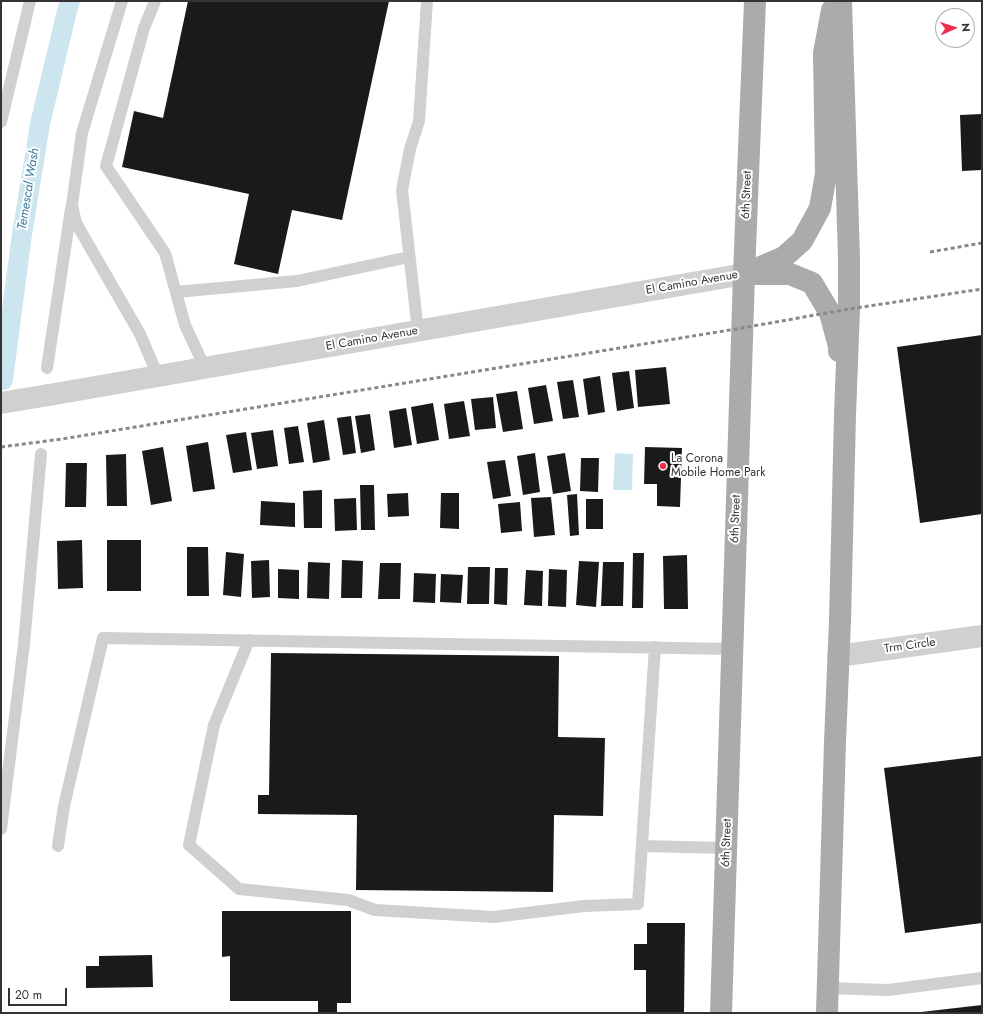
<!DOCTYPE html>
<html>
<head>
<meta charset="utf-8">
<style>
  body { margin:0 }
  #map { position:relative; width:983px; height:1014px; overflow:hidden; background:#fff; font-family:Jost,sans-serif }
  canvas { display:block }
  .frame { position:absolute; inset:0; border:2px solid #333; pointer-events:none }
  .north { position:absolute; left:935px; top:8px; width:40px; height:40px; box-sizing:border-box; background:#fff; border:1px solid #adadad; border-radius:50%; rotate:87deg; font-size:11px; font-weight:700; line-height:16px; text-align:center; color:#333 }
  .north::after { content:''; display:block; margin:auto; width:14px; height:18px; background:#ef2f4d; clip-path:polygon(50% 0,100% 100%,50% 72%,0 100%) }
  .scale { position:absolute; left:8px; top:988px; width:59px; height:18px; box-sizing:border-box; border:2px solid #333; border-top:0; padding-left:5px; font-size:12px; line-height:14px; white-space:nowrap; color:#333; -webkit-text-stroke:3px #fff; paint-order:stroke }
</style>
</head>
<body>
<div id="map">
<canvas width="983" height="1014"></canvas>
<div class="frame"></div>
<div class="north">N</div>
<div class="scale">20 m</div>
</div>
<script>
const c = document.querySelector('canvas').getContext('2d');
c.lineJoin = 'round';
function fillPath(path, color) {
  c.fillStyle = color;
  c.fill(path, 'evenodd');
}
function toPath(rows) {
  const path = new Path2D();
  for (const r of rows) {
    path.moveTo(r[0], r[1]);
    for (let i = 2; i < r.length; i += 2) path.lineTo(r[i], r[i + 1]);
  }
  return path;
}
function trace(path, color, width, dash) {
  c.strokeStyle = color;
  c.lineWidth = width;
  c.lineCap = dash ? 'butt' : 'round';
  c.setLineDash(dash || []);
  c.stroke(path);
}
function drawText(font, color, halo, rows, align = 'center') {
  c.font = font + ' Jost,sans-serif';
  c.lineWidth = 4;
  c.setLineDash([]);
  c.textBaseline = 'middle';
  c.strokeStyle = halo;
  c.fillStyle = color;
  for (const [text, x, y, turn = 0] of rows) {
    c.save();
    c.translate(x, y);
    c.rotate((+turn || 0) * Math.PI / 180);
    c.textAlign = isNaN(turn) ? turn : align;
    if (halo) c.strokeText(text, 0, 0);
    c.fillText(text, 0, 0);
    c.restore();
  }
}
const water = toPath([
  [615,453,633,454,632,490,613,490]
]);
const canal = toPath([
  [3,380,21,241,40,124,67,11,70,1]
]);
const building = toPath([
  [188,1,389,1,342,220,292,210,278,274,234,264,249,194,122,167,134,111,163,118],
  [982,114,982,170,962,171,960,115],
  [982,335,982,514,920,523,897,347],
  [666,367,670,404,638,407,635,370],
  [629,371,634,408,617,411,612,373],
  [600,376,605,412,588,415,583,379],
  [573,380,579,417,563,419,557,382],
  [546,385,553,421,534,424,528,388],
  [517,391,523,429,503,432,496,394],
  [493,397,496,428,475,430,471,399],
  [464,401,470,436,449,439,444,404],
  [433,403,439,440,417,444,411,407],
  [406,408,412,445,394,448,389,411],
  [370,414,375,450,361,453,355,416],
  [351,416,356,453,343,455,337,418],
  [324,420,330,460,313,463,307,423],
  [298,426,304,462,289,464,284,428],
  [273,430,278,466,257,469,251,433],
  [246,432,252,470,233,473,226,435],
  [208,442,215,489,193,492,186,446],
  [163,447,172,501,151,505,142,451],
  [645,447,682,448,680,507,657,506,657,484,644,484],
  [535,453,540,492,523,495,517,456],
  [565,453,571,491,553,494,547,456],
  [126,454,127,506,107,506,106,455],
  [581,458,599,458,598,492,580,491],
  [505,460,511,496,493,499,487,462],
  [66,463,87,463,86,507,65,507],
  [360,485,374,485,375,530,361,530],
  [322,490,322,528,304,528,303,491],
  [408,493,409,516,388,517,387,494],
  [441,493,459,493,459,529,440,528],
  [577,494,579,535,570,536,567,495],
  [551,497,555,535,534,537,531,498],
  [356,498,357,530,335,531,334,499],
  [586,499,603,499,603,529,586,529],
  [261,501,295,503,295,527,260,525],
  [520,502,522,531,501,533,498,504],
  [82,540,83,588,58,589,57,541],
  [107,540,141,540,141,591,107,591],
  [187,547,208,547,209,596,187,596],
  [226,552,244,554,241,597,223,595],
  [633,553,644,553,643,608,632,608],
  [687,555,688,609,664,609,663,556],
  [269,560,270,597,252,598,251,561],
  [342,560,363,561,362,598,341,598],
  [579,561,599,562,596,607,576,605],
  [308,562,330,563,329,599,307,598],
  [603,562,624,562,623,606,601,606],
  [380,563,401,563,400,599,378,599],
  [468,567,490,567,489,604,467,604],
  [495,568,508,568,507,605,494,604],
  [278,569,299,570,299,599,278,598],
  [549,569,567,570,566,607,548,606],
  [526,570,543,571,542,606,524,605],
  [414,573,436,574,435,603,413,602],
  [441,574,463,575,461,603,440,602],
  [271,653,559,656,558,737,605,738,603,816,554,815,553,892,356,890,357,815,258,814,258,795,269,795],
  [982,756,982,923,905,933,884,768],
  [222,911,351,911,351,1003,337,1003,337,1013,318,1013,318,1001,230,1001,230,956,222,957],
  [647,923,685,923,684,1013,646,1013,646,970,634,970,634,944,647,944],
  [152,955,153,987,86,988,86,966,99,966,99,956],
  [982,1005,982,1013,921,1013,921,1012]
]);
const service = toPath([
  [122,1,82,133,72,205,76,223,140,334,158,376],
  [155,1,144,28,106,166,165,253,185,325,205,368],
  [1,122,30,1],
  [176,292,297,281,409,257],
  [418,331,402,190,410,149,419,121,427,1],
  [47,368,71,209],
  [249,640,214,725,189,845,239,889,348,900,375,910,494,917,584,906,638,904,655,647],
  [1,829,24,644,41,454],
  [58,846,64,806,103,638,733,649],
  [642,846,726,848],
  [828,988,888,990,982,978]
]);
const minor = toPath([
  [49,395,744,274],
  [838,656,982,636]
]);
const primary = toPath([
  [744,274,784,257,802,241,820,208,826,174,824,53,832,10],
  [755,274,790,274,812,283,830,313,839,346,839,351],
  [721,1013,744,274,755,1],
  [827,1013,835,742,840,621,845,415,849,309,849,258,841,1]
]);
const rail = toPath([
  [930,252,982,243],
  [1,447,62,439,742,328,849,309,982,289]
]);
const minorBridge = toPath([
  [1,403,49,395]
]);
const markers = [
  [663,466,4,"#ef2f4d"]
];
const streetNames = [
  ["6th Street",747,195,-88],
  ["El Camino Avenue",692,283,-10],
  ["El Camino Avenue",372,339,-10],
  ["6th Street",736,519,-88],
  ["Trm Circle",910,646,-8],
  ["6th Street",727,843,-88]
];
const poiNames = [
  ["La Corona",671,459],
  ["Mobile Home Park",671,473]
];
const waterNames = [
  ["Temescal Wash",29,189,-81]
];
fillPath(water, '#cde5ef');
trace(canal, '#cde5ef', 20);
fillPath(building, '#1a1a1a');
trace(service, '#d0d0d0', 12);
trace(minor, '#d0d0d0', 22);
trace(primary, '#ababab', 22);
trace(rail, '#888', 3, [4, 3]);
trace(minorBridge, '#d0d0d0', 22);
for (const [x, y, r, color] of markers) {
  const dot = new Path2D();
  dot.arc(x, y, r, 0, 2 * Math.PI);
  c.fillStyle = color;
  c.fill(dot);
  trace(dot, '#fff', 1.5);
}
drawText('12px', '#333', '#fff', streetNames);
drawText('12px', '#333', '#fff', poiNames, 'left');
drawText('italic 13px', '#3a7d9b', '#fff', waterNames);
</script>
</body>
</html>
